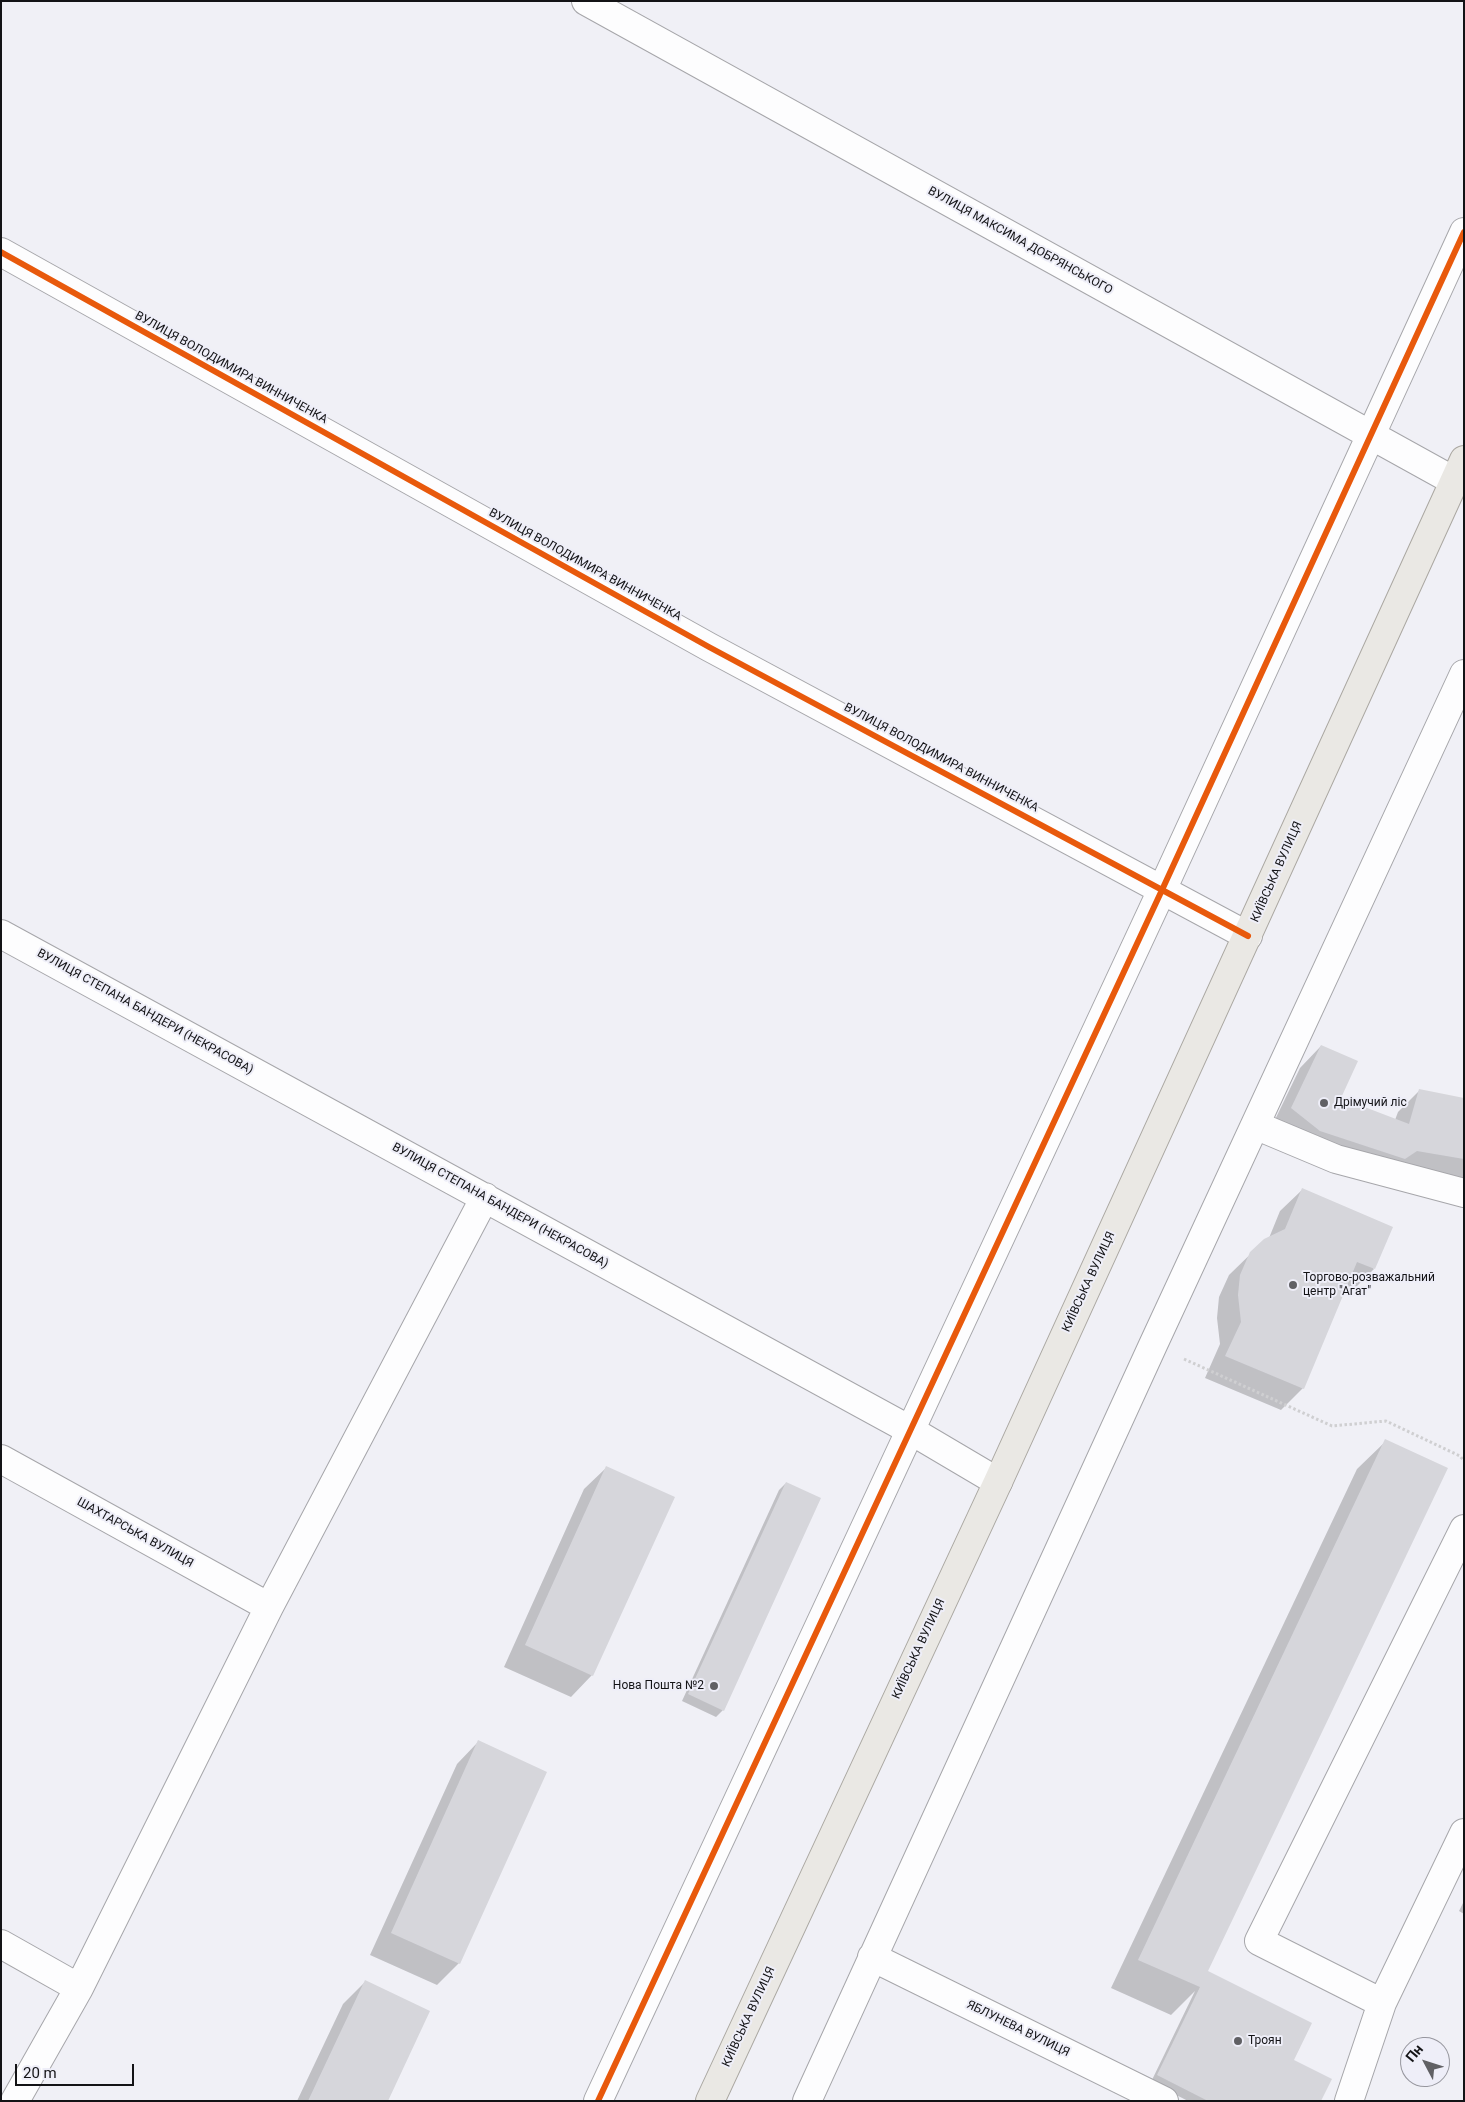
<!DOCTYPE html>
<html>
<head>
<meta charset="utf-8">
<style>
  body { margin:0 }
  #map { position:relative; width:1465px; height:2102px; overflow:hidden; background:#f0f0f6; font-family:Roboto,sans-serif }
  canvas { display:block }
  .frame { position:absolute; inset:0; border:2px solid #131316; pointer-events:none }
  .north { position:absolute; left:1400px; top:2037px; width:50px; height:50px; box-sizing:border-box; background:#eeeef8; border:1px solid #96969e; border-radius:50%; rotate:310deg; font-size:14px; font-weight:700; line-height:20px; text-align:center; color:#131316 }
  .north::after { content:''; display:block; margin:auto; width:18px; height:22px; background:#606064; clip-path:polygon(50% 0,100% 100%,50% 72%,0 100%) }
  .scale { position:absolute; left:15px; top:2064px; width:119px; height:22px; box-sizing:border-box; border:2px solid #131316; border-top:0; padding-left:6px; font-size:15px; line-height:18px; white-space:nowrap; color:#131316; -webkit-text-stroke:4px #eeeef8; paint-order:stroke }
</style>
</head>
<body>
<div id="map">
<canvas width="1465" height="2102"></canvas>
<div class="frame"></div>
<div class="north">Пн</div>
<div class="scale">20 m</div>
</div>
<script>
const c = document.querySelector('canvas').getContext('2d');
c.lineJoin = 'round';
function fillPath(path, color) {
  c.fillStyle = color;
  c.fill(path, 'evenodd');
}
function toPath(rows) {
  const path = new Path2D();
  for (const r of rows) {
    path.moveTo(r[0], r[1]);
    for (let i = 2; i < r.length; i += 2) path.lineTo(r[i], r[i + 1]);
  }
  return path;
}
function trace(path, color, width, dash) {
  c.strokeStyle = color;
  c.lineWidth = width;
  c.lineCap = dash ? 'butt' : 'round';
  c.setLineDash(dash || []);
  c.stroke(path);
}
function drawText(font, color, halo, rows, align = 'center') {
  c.font = font + ' Roboto,sans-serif';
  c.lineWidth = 4;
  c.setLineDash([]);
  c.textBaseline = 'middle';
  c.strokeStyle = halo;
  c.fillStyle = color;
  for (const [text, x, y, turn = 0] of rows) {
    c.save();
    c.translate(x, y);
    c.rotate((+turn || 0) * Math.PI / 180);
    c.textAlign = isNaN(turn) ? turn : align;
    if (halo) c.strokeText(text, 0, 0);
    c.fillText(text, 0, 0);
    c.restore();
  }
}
const shadow = toPath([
  [1321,1046,1340,1098,1395,1120,1398,1112,1419,1091,1464,1099,1464,1184,1270,1130,1300,1068],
  [1302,1190,1374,1269,1353,1290,1345,1287,1303,1388,1281,1410,1205,1378,1220,1344,1217,1318,1219,1297,1229,1275,1265,1240,1269,1238,1280,1211],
  [1386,1441,1206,1972,1319,2101,1188,2101,1151,2082,1195,1991,1171,2015,1111,1988,1357,1469],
  [606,1468,592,1675,571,1697,504,1667,584,1489],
  [786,1483,723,1710,716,1717,682,1701,779,1490],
  [478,1742,459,1963,437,1985,370,1955,457,1764],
  [1464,1901,1464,1914,1459,1911],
  [365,1982,387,2101,297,2101,343,2004]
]);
const building = toPath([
  [1321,1045,1358,1061,1341,1098,1409,1124,1419,1089,1464,1098,1464,1159,1417,1151,1405,1159,1320,1131,1291,1108],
  [1302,1188,1393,1227,1375,1269,1357,1262,1304,1389,1225,1356,1241,1322,1238,1295,1240,1275,1250,1252,1264,1239,1285,1229],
  [1385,1439,1448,1468,1208,1971,1312,2023,1294,2060,1332,2079,1321,2101,1208,2101,1157,2075,1200,1987,1138,1960],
  [606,1466,675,1497,593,1676,525,1645],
  [786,1482,821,1498,724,1711,688,1694],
  [478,1740,547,1772,460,1964,391,1933],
  [365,1980,430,2011,388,2101,308,2101]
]);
const path = toPath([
  [1184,1359,1332,1426,1386,1421,1460,1456,1464,1461]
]);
const minor = toPath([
  [586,1,1454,481],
  [1,252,709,647,1248,936],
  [1,934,910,1430,998,1482],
  [1255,1125,1336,1159,1464,1193],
  [1,1459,269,1607],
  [1,1944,79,1988],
  [872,1957,1164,2101],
  [1382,2003,1259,1941,1464,1529],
  [15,2101,79,1988,269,1607,485,1197],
  [598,2101,1162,890,1464,232],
  [807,2101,1153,1345,1464,674],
  [1349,2101,1382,2003,1464,1833]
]);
const major = toPath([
  [710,2101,998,1482,1464,460]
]);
const cycleway = toPath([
  [1,252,709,647,1248,936],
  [598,2101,1162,890,1464,232]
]);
const markers = [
  [1324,1103,5,"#606064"],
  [1293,1285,5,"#606064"],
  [714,1686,5,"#606064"],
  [1238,2041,5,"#606064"]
];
const streetNames = [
  ["ВУЛИЦЯ МАКСИМА ДОБРЯНСЬКОГО",1020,241,29],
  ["ВУЛИЦЯ ВОЛОДИМИРА ВИННИЧЕНКА",231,368,29],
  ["ВУЛИЦЯ ВОЛОДИМИРА ВИННИЧЕНКА",585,565,29],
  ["ВУЛИЦЯ ВОЛОДИМИРА ВИННИЧЕНКА",941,758,28],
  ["КИЇВСЬКА ВУЛИЦЯ",1277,872,-66],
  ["ВУЛИЦЯ СТЕПАНА БАНДЕРИ (НЕКРАСОВА)",145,1012,29],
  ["ВУЛИЦЯ СТЕПАНА БАНДЕРИ (НЕКРАСОВА)",500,1206,29],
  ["КИЇВСЬКА ВУЛИЦЯ",1089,1282,-65],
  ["ШАХТАРСЬКА ВУЛИЦЯ",135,1533,29],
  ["КИЇВСЬКА ВУЛИЦЯ",919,1649,-65],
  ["КИЇВСЬКА ВУЛИЦЯ",749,2017,-65],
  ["ЯБЛУНЕВА ВУЛИЦЯ",1018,2029,26]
];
const poiNames = [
  ["Дрімучий ліс",1334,1103],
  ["Торгово-розважальний",1303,1278],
  ["центр \"Агат\"",1303,1292],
  ["Нова Пошта №2",704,1686,"right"],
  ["Троян",1248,2041]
];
fillPath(shadow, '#0003');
fillPath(building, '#d6d6db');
trace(minor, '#a6a6aa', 30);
trace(major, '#aaa7a1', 30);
trace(path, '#cfcfd1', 3, [2.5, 2.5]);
trace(minor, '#fdfdfe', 28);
trace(major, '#eae8e4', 28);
trace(cycleway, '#e8590c', 6);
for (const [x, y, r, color] of markers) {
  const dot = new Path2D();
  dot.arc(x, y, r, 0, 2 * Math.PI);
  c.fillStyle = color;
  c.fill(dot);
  trace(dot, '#eeeef8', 2);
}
drawText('12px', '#131316', '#eeeef8', streetNames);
drawText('12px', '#131316', '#eeeef8', poiNames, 'left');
</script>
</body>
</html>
